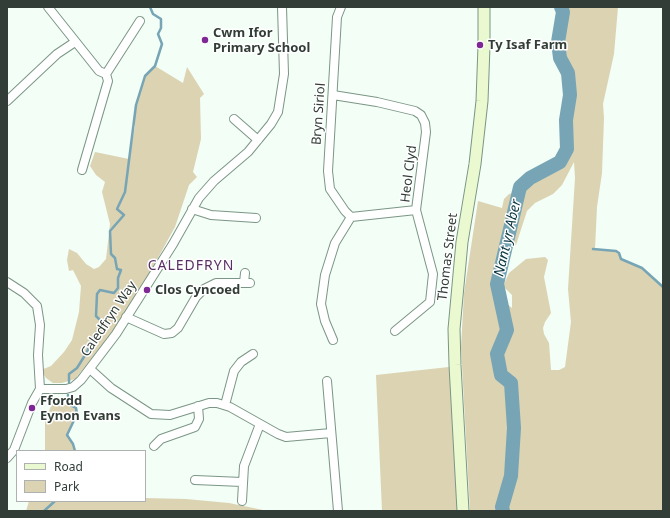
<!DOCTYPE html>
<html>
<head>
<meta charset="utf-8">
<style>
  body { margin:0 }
  #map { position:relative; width:670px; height:518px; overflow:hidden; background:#f2fef6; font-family:"Noto Sans",sans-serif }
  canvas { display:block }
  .frame { position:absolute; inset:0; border:8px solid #313d36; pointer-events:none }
  .legend { position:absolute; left:16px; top:450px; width:130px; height:52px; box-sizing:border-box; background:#fff; border:1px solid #adb1af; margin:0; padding:5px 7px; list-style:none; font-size:12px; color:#313d36 }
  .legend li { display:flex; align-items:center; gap:8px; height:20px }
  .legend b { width:20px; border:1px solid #adb1af }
</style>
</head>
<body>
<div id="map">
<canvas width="670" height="518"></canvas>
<div class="frame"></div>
<ul class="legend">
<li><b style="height:5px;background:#eaf9d0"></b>Road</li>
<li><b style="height:11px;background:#dcd3b2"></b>Park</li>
</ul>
</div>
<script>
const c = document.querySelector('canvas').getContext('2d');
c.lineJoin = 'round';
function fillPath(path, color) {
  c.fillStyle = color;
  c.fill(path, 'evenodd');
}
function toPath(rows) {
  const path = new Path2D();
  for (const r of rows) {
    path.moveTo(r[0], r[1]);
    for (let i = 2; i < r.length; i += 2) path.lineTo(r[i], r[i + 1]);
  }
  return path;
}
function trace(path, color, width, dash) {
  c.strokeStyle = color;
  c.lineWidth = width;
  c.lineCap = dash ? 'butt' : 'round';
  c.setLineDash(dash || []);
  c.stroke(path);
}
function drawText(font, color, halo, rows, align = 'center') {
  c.font = font + ' "Noto Sans",sans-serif';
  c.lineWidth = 3;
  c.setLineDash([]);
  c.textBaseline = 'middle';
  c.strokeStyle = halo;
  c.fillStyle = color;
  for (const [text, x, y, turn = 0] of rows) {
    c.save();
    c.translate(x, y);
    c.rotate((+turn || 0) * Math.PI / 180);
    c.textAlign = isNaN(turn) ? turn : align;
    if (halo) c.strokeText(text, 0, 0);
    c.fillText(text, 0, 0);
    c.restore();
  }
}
const green = toPath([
  [561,7,618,7,614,54,603,104,604,118,602,173,597,207,595,249,616,251,619,253,621,259,642,268,663,287,663,511,470,511,461,347,464,293,478,201,502,208,504,199,509,194,518,192,520,187,530,178,560,162,567,149,566,120,570,95,568,73,560,58,558,42,563,12],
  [574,162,575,178,568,289,571,322,565,367,559,370,551,370,549,343,544,334,543,328,545,322,551,313,544,277,548,260,545,257,526,259,509,273,503,286,512,295,512,308,500,298,497,284,504,253,516,245,527,211,535,203,553,194,562,185],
  [155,66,183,83,187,67,204,94,200,98,201,139,193,172,197,177,189,185,175,227,138,294,115,329,75,379,62,383,53,383,46,378,41,370,51,366,64,352,72,340,79,312,81,286,73,270,69,271,67,260,69,249,77,253,86,264,94,269,99,267,106,259,110,224,102,192,105,182,96,175,90,166,95,152,129,159,135,126,133,120,139,95,145,76],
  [458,366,469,511,382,511,376,375],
  [57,402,76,408,77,414,67,435,73,444,75,451,45,451,45,420,52,404],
  [145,498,186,499,229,503,268,511,26,511,29,501,109,502,145,501]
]);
const stream = toPath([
  [593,249,616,251,619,253,621,259,642,268,663,287],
  [69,382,69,374,77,368,87,352,92,339,100,328,101,321,96,316,97,294,100,290,114,293,118,288,118,278,121,270,117,269,115,258,111,254,110,231,124,215,117,209,125,192,136,105,145,76,155,66,162,44,158,34,161,28,161,19,153,14,150,7],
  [68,395,68,404,76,408,77,414,67,435,73,444,75,451],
  [44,511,55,501]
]);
const river = toPath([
  [503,511,502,507,511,476,514,428,511,383,501,375,497,354,507,330,497,284,520,187,530,178,560,162,567,149,566,120,570,95,568,73,560,58,558,42,563,12,561,7]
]);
const minor = toPath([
  [48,7,99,71,106,74],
  [341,7,337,17,328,171,330,189,345,211,351,217],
  [106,74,140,21],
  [333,95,377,102,415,111,421,115,425,123,426,132,416,210,433,274,430,302,395,331],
  [7,101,57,54,75,42],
  [234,119,258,140],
  [82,170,108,81,106,74],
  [192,209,211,215,256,218],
  [351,217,416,210],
  [7,282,24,293,37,306,40,325,38,355,40,389],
  [244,283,245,273],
  [126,317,164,334,172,333,178,328,196,297,204,289,216,283,250,283],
  [333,340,325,321,321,304,325,275,335,243,351,217],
  [90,369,111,388,151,414,170,415,209,403,217,403,230,407,278,434,286,437,331,433],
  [327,381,338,511],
  [40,389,66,389,73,387,81,380,116,334,173,244,199,198,214,181,248,152,271,124,278,112,284,74,282,7],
  [225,405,234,371,241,362,253,354],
  [154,446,161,439,195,427,199,419,198,406],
  [7,458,14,450,32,403,40,389],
  [195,480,242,482],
  [242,501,244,466,260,424]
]);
const secondary = toPath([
  [463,511,455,365,454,329,462,242,475,164,482,101,484,46,484,7]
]);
const markers = [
  [205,40,4,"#7e2896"],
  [480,45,4,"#7e2896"],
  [147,290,4,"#7e2896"],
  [32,408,4,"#7e2896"]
];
const poiNames = [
  ["Cwm Ifor",213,33],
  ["Primary School",213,48],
  ["Ty Isaf Farm",488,45],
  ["Clos Cyncoed",155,290],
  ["Ffordd",40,401],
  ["Eynon Evans",40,416]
];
const streetNames = [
  ["Bryn Siriol",319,114,-86],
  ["Heol Clyd",409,174,-83],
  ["Thomas Street",448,257,-83],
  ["Caledfryn Way",109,319,-56]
];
const waterNames = [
  ["Nant yr Aber",508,238,-77]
];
const neighbourhoodNames = [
  ["CALEDFRYN",191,266]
];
fillPath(green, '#dcd3b2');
trace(stream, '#77a5b5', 2.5);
trace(river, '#77a5b5', 14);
trace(minor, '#7b9686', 10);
trace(secondary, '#7b9686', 13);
trace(minor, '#fff', 8);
trace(secondary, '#eaf9d0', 11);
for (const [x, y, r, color] of markers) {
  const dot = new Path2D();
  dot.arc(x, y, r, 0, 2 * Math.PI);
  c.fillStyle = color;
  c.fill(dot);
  trace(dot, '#fff', 1.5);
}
drawText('bold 13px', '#313d36', '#fff', poiNames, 'left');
drawText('13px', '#313d36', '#fff', streetNames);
drawText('italic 14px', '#0a3642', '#fff', waterNames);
c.letterSpacing = '1px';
drawText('14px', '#593066', '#fff', neighbourhoodNames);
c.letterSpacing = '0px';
</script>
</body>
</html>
